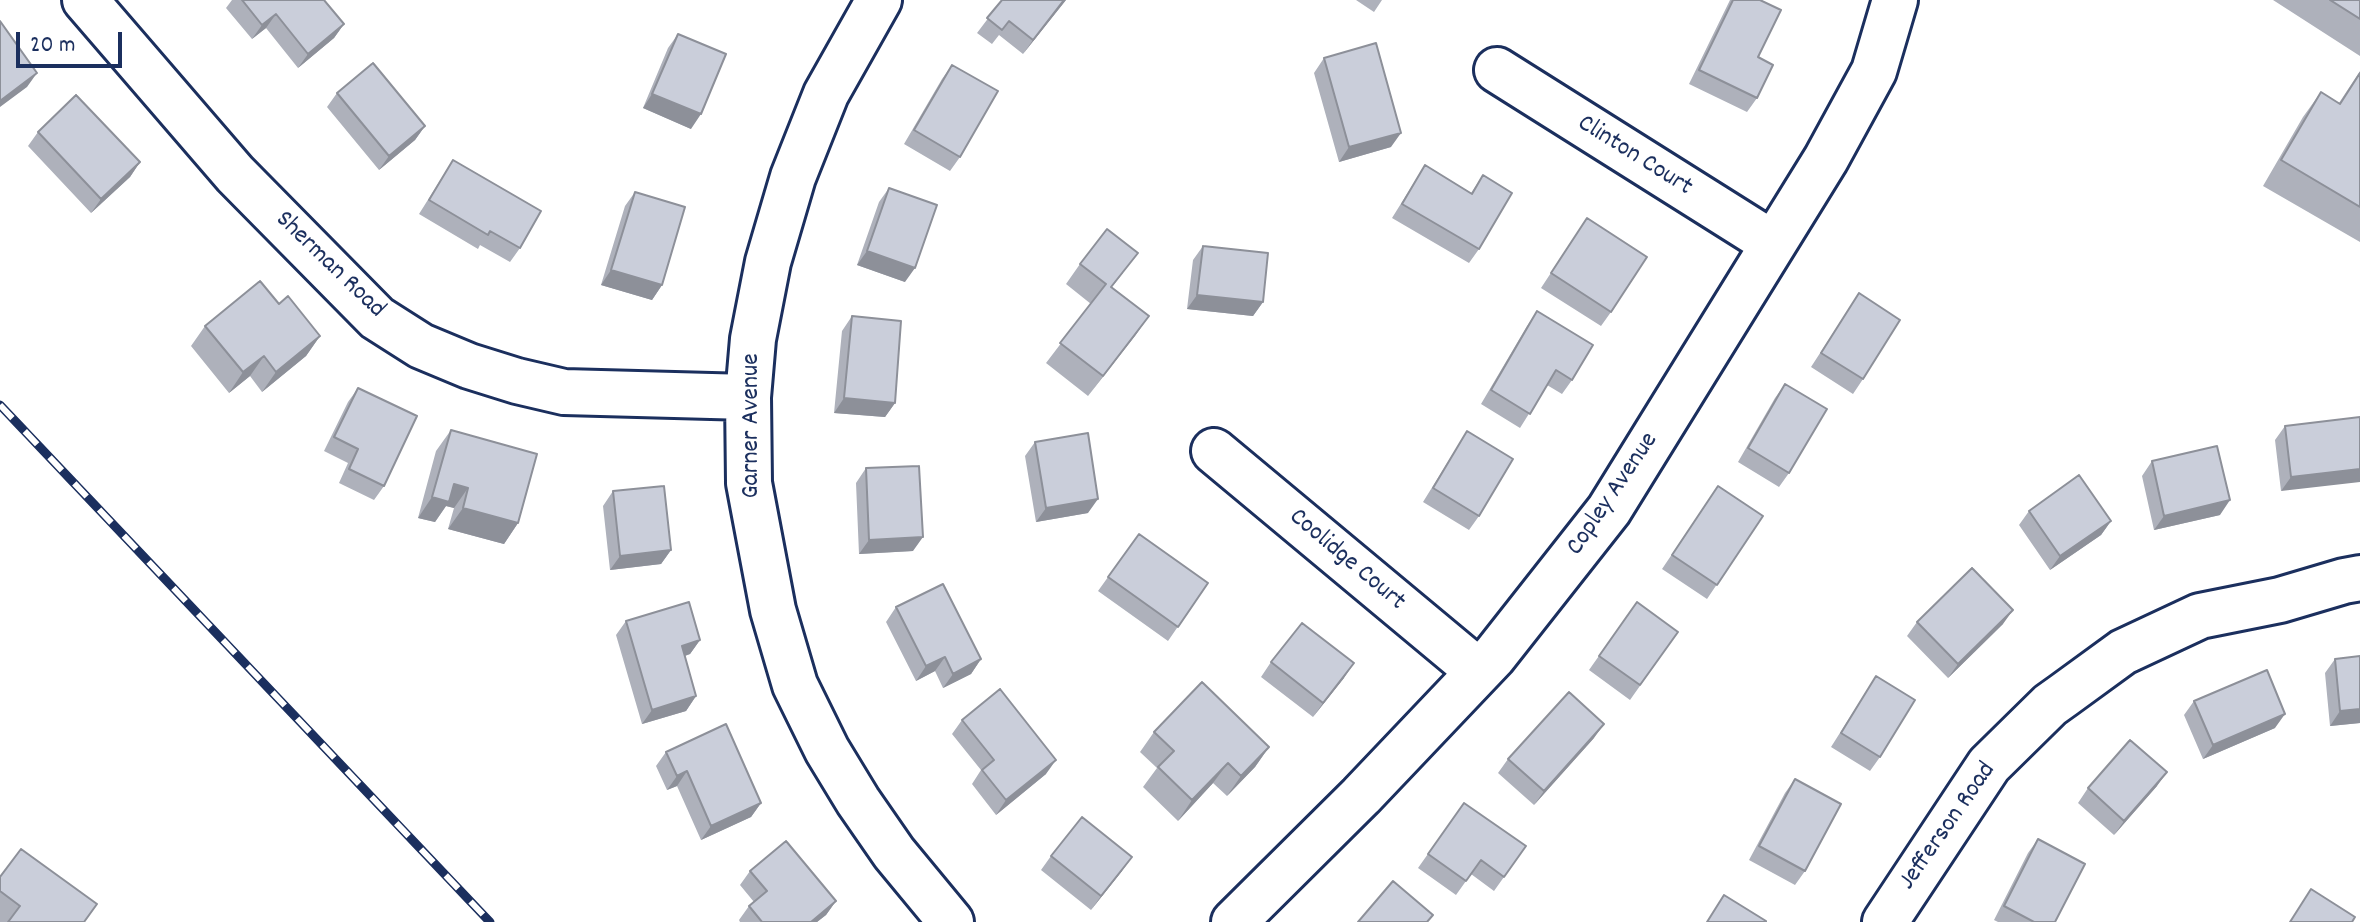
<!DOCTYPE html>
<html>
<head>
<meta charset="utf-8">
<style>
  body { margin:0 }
  #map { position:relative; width:2360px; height:922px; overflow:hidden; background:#fff; font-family:Dekko,sans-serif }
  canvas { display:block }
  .scale { position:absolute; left:16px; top:32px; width:106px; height:36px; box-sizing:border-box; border:4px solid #1b2f5e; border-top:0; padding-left:10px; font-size:24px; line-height:28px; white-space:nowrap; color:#1b2f5e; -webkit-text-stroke:6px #fff; paint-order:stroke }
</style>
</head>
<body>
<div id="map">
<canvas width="2360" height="922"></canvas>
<div class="scale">20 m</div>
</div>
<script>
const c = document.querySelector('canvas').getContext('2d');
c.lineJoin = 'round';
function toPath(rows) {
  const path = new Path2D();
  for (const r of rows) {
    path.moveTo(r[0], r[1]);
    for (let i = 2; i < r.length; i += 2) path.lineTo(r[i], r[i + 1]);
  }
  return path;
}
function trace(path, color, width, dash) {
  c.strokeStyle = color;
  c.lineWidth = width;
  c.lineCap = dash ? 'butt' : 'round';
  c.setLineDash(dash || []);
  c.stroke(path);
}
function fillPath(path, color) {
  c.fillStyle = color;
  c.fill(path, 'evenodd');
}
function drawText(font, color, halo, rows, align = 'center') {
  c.font = font + ' Dekko,sans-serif';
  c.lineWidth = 6;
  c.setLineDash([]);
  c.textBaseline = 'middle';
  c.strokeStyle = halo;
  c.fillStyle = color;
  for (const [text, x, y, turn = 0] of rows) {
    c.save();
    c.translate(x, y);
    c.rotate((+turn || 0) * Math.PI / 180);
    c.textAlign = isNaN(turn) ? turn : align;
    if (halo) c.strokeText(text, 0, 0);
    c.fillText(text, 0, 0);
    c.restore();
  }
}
const minor = toPath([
  [85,0,235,174,377,318,421,346,469,366,517,381,564,392,748,397],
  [879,0,826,94,793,177,768,262,753,339,748,397,749,483,773,610,795,685,827,750,858,801,894,853,951,922],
  [1497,70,1772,243],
  [1214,451,1478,671],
  [1234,922,1361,796,1494,656,1609,510,1826,159,1874,71,1895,0],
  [1885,922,1989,765,2050,705,2064,695,2123,652,2200,616,2280,600,2344,581,2360,578]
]);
const rail = toPath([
  [0,405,490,922]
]);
const wall = toPath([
  [232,0,324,0,344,24,334,38,298,68,266,28,252,39,226,8],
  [1002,0,1066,0,1023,54,999,35,992,44,977,33],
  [1356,0,1382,0,1374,12],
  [1730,0,1760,0,1757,98,1747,112,1689,84],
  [2273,0,2360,0,2360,56],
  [678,34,691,129,643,108,668,48],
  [1324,58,1391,147,1339,162,1314,73],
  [952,65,960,157,950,171,904,144,942,79],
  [2360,71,2360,242,2263,186,2303,117,2321,92,2339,103],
  [337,93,425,126,415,140,379,170,327,107],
  [38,132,140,162,130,177,91,213,28,146],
  [453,160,520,248,510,262,480,245,478,249,419,214],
  [1425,165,1471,193,1483,175,1479,249,1469,263,1392,218],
  [889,188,905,282,857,265,879,202],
  [635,192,662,285,652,300,601,285,625,206],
  [1587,218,1611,312,1601,326,1541,288],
  [1203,246,1263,302,1253,316,1187,309,1193,260],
  [1080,264,1123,273,1112,287,1149,316,1088,396,1046,363,1091,304,1066,284],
  [1859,293,1863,379,1853,394,1811,367],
  [279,304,320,336,306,356,262,392,250,376,229,393,191,346,205,326],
  [1537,311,1572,380,1562,394,1547,385,1520,428,1481,404,1527,326],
  [852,316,895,403,885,417,834,413,842,331],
  [1785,384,1789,473,1779,487,1738,462,1775,398],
  [358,388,384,486,374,500,339,483,348,463,324,451,348,402],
  [2360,417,2281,491,2275,440,2285,426],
  [451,430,518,523,504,544,448,529,454,508,446,506,435,522,418,518,436,451],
  [1467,431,1479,516,1469,530,1423,502],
  [1035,442,1088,513,1036,522,1025,456],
  [2152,461,2220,515,2154,530,2142,476],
  [866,468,913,551,859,554,856,483],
  [1718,486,1763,516,1707,599,1662,569],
  [613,491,671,550,661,564,610,570,603,506],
  [2029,511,2111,521,2101,535,2050,570,2019,525],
  [1139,534,1208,583,1168,641,1098,591],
  [1637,602,1678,632,1630,700,1589,670],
  [896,607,981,659,971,674,943,688,935,671,916,681,886,622],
  [626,621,700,640,690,654,685,656,696,696,686,711,642,724,616,635],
  [1917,622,2003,624,1948,678,1907,636],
  [2360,656,2360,723,2330,726,2325,673,2335,659],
  [1271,662,1344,678,1313,717,1261,677],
  [1876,676,1880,757,1870,771,1831,747],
  [2194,701,2275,728,2203,759,2184,715],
  [962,720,1046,774,996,815,972,784,981,770,952,734],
  [1154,732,1269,747,1255,767,1227,796,1213,783,1178,821,1143,787,1157,768,1140,752],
  [1594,738,1534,805,1498,773,1508,759],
  [666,752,761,803,751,817,701,840,677,786,667,790,656,766],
  [1795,779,1805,871,1795,885,1749,860,1785,793],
  [2157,786,2114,835,2078,803,2088,788],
  [1464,803,1526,846,1494,891,1471,874,1456,895,1418,868],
  [2038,839,2055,922,1998,922,1994,920,2028,853],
  [1051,856,1122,871,1091,910,1041,870],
  [750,871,836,901,826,915,817,922,740,922,739,920,749,906,754,902,740,885],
  [0,877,85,922,0,922]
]);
const shadedWall = toPath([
  [1064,0,1066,0,1023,54,1033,40],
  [276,14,266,28,252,39,262,25],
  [344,24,334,38,298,68,308,54],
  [37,73,27,87,0,107,0,101],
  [652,94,701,114,691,129,643,108],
  [425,126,415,140,379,170,389,156],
  [1401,133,1391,147,1339,162,1349,147],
  [140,162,130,177,91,213,101,199],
  [867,251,915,268,905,282,857,265],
  [611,270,662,285,652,300,601,285],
  [1197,295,1263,302,1253,316,1187,309],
  [1149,316,1135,336,1088,396,1103,376],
  [320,336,306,356,262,392,276,372],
  [264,356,250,376,229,393,243,372],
  [844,398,895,403,885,417,834,413],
  [2360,469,2360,482,2281,491,2291,477],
  [454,484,468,488,454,508,446,506,435,522,418,518,432,497],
  [1098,499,1088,513,1036,522,1046,508],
  [2230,500,2220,515,2154,530,2164,516],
  [463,508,518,523,504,544,448,529],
  [2111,521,2101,535,2050,570,2060,556],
  [923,537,913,551,859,554,869,540],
  [671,550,661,564,610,570,620,556],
  [2013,610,2003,624,1948,678,1958,664],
  [700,640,690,654,672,660,682,646],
  [945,657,935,671,916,681,926,666],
  [981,659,971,674,943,688,953,674],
  [1354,663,1344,678,1313,717,1323,703],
  [696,696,686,711,642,724,652,710],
  [2360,709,2360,723,2330,726,2340,711],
  [2285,714,2275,728,2203,759,2213,745],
  [1604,724,1594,738,1534,805,1544,791],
  [1269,747,1255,767,1227,796,1241,776],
  [1056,760,1046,774,996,815,1006,800],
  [1228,763,1213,783,1178,821,1192,800],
  [687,771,677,786,667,790,677,776],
  [2167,772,2157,786,2114,835,2124,821],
  [761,803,751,817,701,840,711,826],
  [1132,857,1122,871,1091,910,1101,896],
  [836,901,826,915,817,922,811,922]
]);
const building = toPath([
  [242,0,324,0,344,24,308,54,276,14,262,25,242,0],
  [1002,0,1064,0,1033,40,1009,21,1002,30,987,18,1002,0],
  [1733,0,1760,0,1781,10,1758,57,1773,65,1757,98,1699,70,1733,0],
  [2330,0,2360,0,2360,19,2330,0],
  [0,21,37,73,0,101,0,21],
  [678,34,726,54,701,114,652,94,678,34],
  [1376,43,1401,133,1349,147,1324,58,1376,43],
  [373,63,425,126,389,156,337,93,373,63],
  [952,65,998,91,960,157,914,130,952,65],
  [2360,73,2360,207,2281,160,2321,92,2340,104,2360,73],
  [76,95,140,162,101,199,38,132,76,95],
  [453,160,541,211,520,248,490,231,488,235,429,200,453,160],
  [1425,165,1472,194,1483,175,1512,193,1479,249,1402,204,1425,165],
  [889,188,937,205,915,268,867,251,889,188],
  [635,192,685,207,662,285,611,270,635,192],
  [1587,218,1647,257,1611,312,1551,273,1587,218],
  [1107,229,1138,253,1111,287,1149,316,1103,376,1060,343,1106,284,1080,264,1107,229],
  [1203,246,1268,253,1263,302,1197,295,1203,246],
  [260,281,279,304,288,296,320,336,276,372,264,356,243,372,205,326,260,281],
  [1859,293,1900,320,1863,379,1821,353,1859,293],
  [1537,311,1593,345,1572,380,1556,370,1530,414,1491,390,1537,311],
  [852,316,901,321,895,403,844,398,852,316],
  [1785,384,1827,409,1789,473,1748,448,1785,384],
  [358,388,417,416,384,486,349,469,358,449,334,437,358,388],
  [2360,417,2360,469,2291,477,2285,426,2360,417],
  [451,430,537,454,518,523,463,508,468,488,454,484,449,502,432,497,451,430],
  [1467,431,1513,459,1479,516,1433,488,1467,431],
  [1088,433,1098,499,1046,508,1035,442,1088,433],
  [2217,446,2230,500,2164,516,2152,461,2217,446],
  [919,466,923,537,869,540,866,468,919,466],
  [2079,475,2111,521,2060,556,2029,511,2079,475],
  [664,486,671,550,620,556,613,491,664,486],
  [1718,486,1763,516,1717,585,1672,555,1718,486],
  [1139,534,1208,583,1178,627,1108,577,1139,534],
  [1972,568,2013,610,1958,664,1917,622,1972,568],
  [943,584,981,659,953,674,945,657,926,666,896,607,943,584],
  [689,602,700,640,682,646,696,696,652,710,626,621,689,602],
  [1637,602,1678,632,1640,685,1599,656,1637,602],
  [1302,623,1354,663,1323,703,1271,662,1302,623],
  [2360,656,2360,709,2340,711,2335,659,2360,656],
  [2267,670,2285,714,2213,745,2194,701,2267,670],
  [1876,676,1915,700,1880,757,1841,733,1876,676],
  [1202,682,1269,747,1241,776,1228,763,1192,800,1158,767,1174,751,1154,732,1202,682],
  [1000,689,1056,760,1006,800,982,770,994,760,962,720,1000,689],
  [1569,692,1604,724,1544,791,1508,759,1569,692],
  [726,724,761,803,711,826,687,771,677,776,666,752,726,724],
  [2130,740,2167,772,2124,821,2088,788,2130,740],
  [1795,779,1841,804,1805,871,1759,846,1795,779],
  [1464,803,1526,846,1504,877,1481,860,1466,881,1428,854,1464,803],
  [1082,817,1132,857,1101,896,1051,856,1082,817],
  [2038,839,2085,864,2055,922,2034,922,2004,906,2038,839],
  [786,841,836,901,811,922,762,922,749,906,767,891,750,871,786,841],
  [21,849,97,904,84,922,8,922,20,906,0,891,0,877,21,849],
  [1393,881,1433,915,1427,922,1358,922,1393,881],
  [2311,889,2355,917,2352,922,2290,922,2311,889],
  [1724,895,1766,921,1766,922,1707,922,1724,895]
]);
const streetNames = [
  ["Clinton Court",1634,157,32],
  ["Sherman Road",329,266,44],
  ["Garner Avenue",753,426,-90],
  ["Copley Avenue",1614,495,-56],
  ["Coolidge Court",1346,561,40],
  ["Jefferson Road",1949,827,-55]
];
trace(minor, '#1b2f5e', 50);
trace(minor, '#fff', 44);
trace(rail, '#1b2f5e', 9);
trace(rail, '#fff', 6, [18]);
fillPath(wall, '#aeb1bb');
fillPath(shadedWall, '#8d9099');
fillPath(building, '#caceda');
trace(building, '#8d9099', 2);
drawText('26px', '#1b2f5e', '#fff', streetNames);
</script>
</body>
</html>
